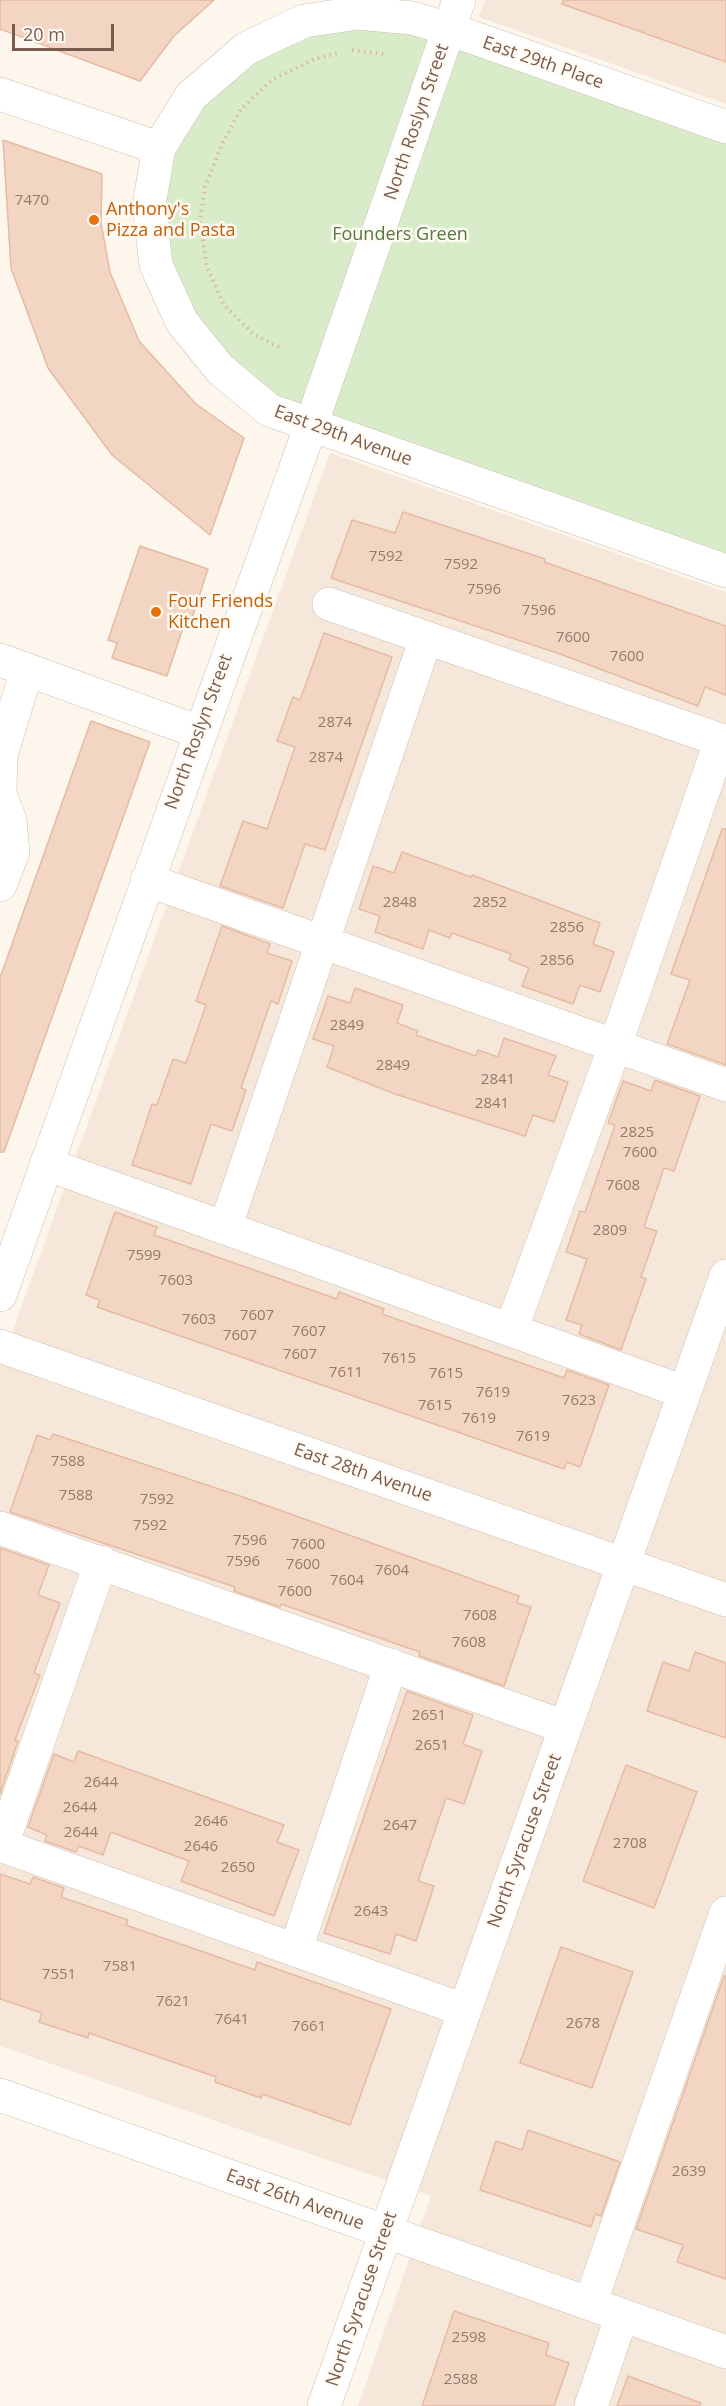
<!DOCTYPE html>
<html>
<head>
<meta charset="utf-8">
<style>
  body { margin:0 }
  #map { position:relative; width:726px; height:2406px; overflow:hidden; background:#fdf6ec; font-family:"Open Sans",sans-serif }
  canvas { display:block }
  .scale { position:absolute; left:12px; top:24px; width:102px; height:27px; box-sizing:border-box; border:3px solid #7a5c4d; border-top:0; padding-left:8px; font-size:18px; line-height:21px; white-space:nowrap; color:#7a5c4d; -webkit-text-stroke:4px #fffaf3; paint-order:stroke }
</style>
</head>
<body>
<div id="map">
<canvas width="726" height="2406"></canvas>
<div class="scale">20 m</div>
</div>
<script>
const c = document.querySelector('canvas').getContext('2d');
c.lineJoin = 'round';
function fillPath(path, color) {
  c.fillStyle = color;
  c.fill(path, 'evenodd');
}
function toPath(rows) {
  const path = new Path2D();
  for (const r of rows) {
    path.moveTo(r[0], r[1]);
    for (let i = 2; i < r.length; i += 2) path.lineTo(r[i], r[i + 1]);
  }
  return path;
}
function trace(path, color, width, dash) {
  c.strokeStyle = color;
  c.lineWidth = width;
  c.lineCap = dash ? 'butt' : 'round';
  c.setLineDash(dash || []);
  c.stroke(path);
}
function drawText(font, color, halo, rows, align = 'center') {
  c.font = font + ' "Open Sans",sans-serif';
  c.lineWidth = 5;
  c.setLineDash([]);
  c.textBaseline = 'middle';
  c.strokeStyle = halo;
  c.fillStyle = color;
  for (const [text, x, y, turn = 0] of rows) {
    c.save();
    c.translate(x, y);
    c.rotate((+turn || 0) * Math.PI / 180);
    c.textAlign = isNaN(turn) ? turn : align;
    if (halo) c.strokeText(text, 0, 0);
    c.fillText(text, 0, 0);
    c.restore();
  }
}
const residential = toPath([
  [485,0,726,0,726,104,479,17],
  [330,453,726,592,726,2406,358,2406,431,2196,0,2046,0,1366]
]);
const green = toPath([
  [358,13,726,127,726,571,269,410,156,265,159,148,247,48]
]);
const building = toPath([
  [0,0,214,0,174,36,140,81,0,29,0,0],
  [563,0,726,0,726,62,562,4,563,0],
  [3,140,102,174,101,223,110,272,139,341,196,404,244,438,210,535,112,455,48,368,11,268,3,140],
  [403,512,545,559,544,562,726,626,726,695,705,687,698,706,560,654,331,578,352,520,395,533,403,512],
  [140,546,208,569,189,627,184,625,167,676,112,658,117,643,108,640,140,546],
  [324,633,392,657,325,850,305,844,283,908,220,886,243,821,267,829,295,747,277,741,293,697,300,700,324,633],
  [91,721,150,742,4,1152,0,1152,0,978,91,721],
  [722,829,726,829,726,1065,667,1044,690,980,671,974,722,829],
  [402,852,471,877,472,875,600,923,593,944,614,952,600,992,580,985,573,1004,522,986,529,968,509,960,511,954,452,933,450,938,429,930,423,949,375,932,380,916,359,909,373,866,394,873,402,852],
  [222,926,270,944,267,953,292,961,278,1004,271,1001,241,1088,246,1090,232,1131,211,1124,191,1184,132,1165,152,1104,157,1105,173,1059,186,1063,206,1005,196,1001,222,926],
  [355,988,403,1005,397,1023,418,1031,416,1035,476,1056,478,1050,498,1057,504,1038,556,1056,548,1075,568,1082,554,1122,533,1115,525,1136,395,1094,327,1067,334,1046,313,1039,328,996,350,1003,355,988],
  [655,1080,700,1096,674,1171,664,1168,644,1227,657,1231,641,1277,646,1279,621,1350,579,1334,582,1325,566,1320,587,1259,566,1252,580,1211,585,1212,615,1125,608,1123,623,1081,651,1091,655,1080],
  [115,1212,157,1227,154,1235,337,1299,339,1292,384,1309,382,1314,564,1378,567,1370,609,1385,580,1467,567,1462,564,1469,97,1307,100,1300,86,1295,115,1212],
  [53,1434,243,1497,519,1596,517,1603,531,1607,504,1686,419,1656,420,1652,281,1604,280,1607,234,1591,235,1587,10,1512,37,1435,50,1440,53,1434],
  [0,1548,49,1565,38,1595,60,1603,34,1673,40,1675,15,1740,18,1741,0,1794,0,1548],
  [695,1652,726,1663,726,1738,647,1711,663,1662,689,1671,695,1652],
  [407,1691,473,1715,463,1744,482,1751,464,1804,446,1798,418,1881,434,1886,416,1941,396,1934,390,1954,324,1933,407,1691],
  [78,1751,284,1825,277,1842,299,1850,274,1916,181,1881,189,1861,111,1832,103,1855,79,1846,76,1852,45,1841,47,1835,28,1827,54,1754,74,1762,78,1751],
  [626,1765,697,1792,654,1908,583,1881,626,1765],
  [0,1874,30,1884,33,1877,64,1888,61,1897,128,1920,126,1925,255,1970,257,1962,391,2009,350,2125,262,2094,261,2098,215,2082,216,2077,89,2033,88,2038,39,2022,42,2013,0,1999,0,1874],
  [561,1947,633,1972,592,2088,520,2063,561,1947],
  [724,1976,726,1976,726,2279,677,2262,683,2245,636,2229,724,1976],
  [528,2130,620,2162,601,2216,595,2214,591,2227,480,2190,496,2141,522,2150,528,2130],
  [454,2311,549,2343,546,2355,569,2363,554,2406,422,2406,454,2311],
  [628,2376,701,2403,700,2406,617,2406,628,2376]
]);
const path = toPath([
  [352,50,384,54],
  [279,347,253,334,224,305,207,267,200,221,205,187,222,144,241,109,273,79,315,59,338,53]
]);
const minor = toPath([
  [0,94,159,148],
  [726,127,449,29,412,18,358,13,304,21,247,48,191,96,159,148,149,205,156,265,182,322,220,369,269,410,726,571],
  [329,604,726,742],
  [0,660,199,732],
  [0,791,1,755,27,670],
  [0,795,10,820,13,852,0,885],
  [147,880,726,1085],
  [46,1164,684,1392],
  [225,1228,426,638],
  [0,1295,311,425,459,0],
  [511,1330,615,1046,721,740],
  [0,1346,726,1600],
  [0,1528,565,1727],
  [0,1845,464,2010],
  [2,1845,101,1562],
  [296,1949,391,1665],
  [0,2095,726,2352],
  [590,2304,726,1913],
  [324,2406,726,1276],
  [591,2406,622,2315]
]);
const markers = [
  [94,220,6,"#e8710a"],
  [156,612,6,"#e8710a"]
];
const numberNames = [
  ["7470",32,201],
  ["7592",386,557],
  ["7592",461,565],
  ["7596",484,590],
  ["7596",539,611],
  ["7600",573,638],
  ["7600",627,657],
  ["2874",335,723],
  ["2874",326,758],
  ["2848",400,903],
  ["2852",490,903],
  ["2856",567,928],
  ["2856",557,961],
  ["2849",347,1026],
  ["2849",393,1066],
  ["2841",498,1080],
  ["2841",492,1104],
  ["2825",637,1133],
  ["7600",640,1153],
  ["7608",623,1186],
  ["2809",610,1231],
  ["7599",144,1256],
  ["7603",176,1281],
  ["7607",257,1316],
  ["7603",199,1320],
  ["7607",309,1332],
  ["7607",240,1336],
  ["7607",300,1355],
  ["7615",399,1359],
  ["7611",346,1373],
  ["7615",446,1374],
  ["7619",493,1393],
  ["7623",579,1401],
  ["7615",435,1406],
  ["7619",479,1419],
  ["7619",533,1437],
  ["7588",68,1462],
  ["7588",76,1496],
  ["7592",157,1500],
  ["7592",150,1526],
  ["7596",250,1541],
  ["7600",308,1545],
  ["7596",243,1562],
  ["7600",303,1565],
  ["7604",392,1571],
  ["7604",347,1581],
  ["7600",295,1592],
  ["7608",480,1616],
  ["7608",469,1643],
  ["2651",429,1716],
  ["2651",432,1746],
  ["2644",101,1783],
  ["2644",80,1808],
  ["2646",211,1822],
  ["2647",400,1826],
  ["2644",81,1833],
  ["2708",630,1844],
  ["2646",201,1847],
  ["2650",238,1868],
  ["2643",371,1912],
  ["7581",120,1967],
  ["7551",59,1975],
  ["7621",173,2002],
  ["7641",232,2020],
  ["2678",583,2024],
  ["7661",309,2027],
  ["2639",689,2172],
  ["2598",469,2338],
  ["2588",461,2380]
];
const streetNames = [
  ["East 29th Place",543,63,19],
  ["North Roslyn Street",417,122,-71],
  ["East 29th Avenue",343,436,20],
  ["North Roslyn Street",199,732,-70],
  ["East 28th Avenue",363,1473,19],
  ["North Syracuse Street",525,1841,-70],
  ["East 26th Avenue",295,2200,20],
  ["North Syracuse Street",362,2299,-71]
];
const foodNames = [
  ["Anthony's",106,210],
  ["Pizza and Pasta",106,231],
  ["Four Friends",168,602],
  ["Kitchen",168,623]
];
const parkNames = [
  ["Founders Green",400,235]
];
fillPath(residential, '#f5e8da');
fillPath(green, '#d8ecc9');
fillPath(building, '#f3d5c3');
trace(building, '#e6bba3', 1.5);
trace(minor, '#d1beb0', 34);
trace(path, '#d9b8a5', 4, [1.5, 4.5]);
trace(minor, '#fff', 33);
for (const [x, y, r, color] of markers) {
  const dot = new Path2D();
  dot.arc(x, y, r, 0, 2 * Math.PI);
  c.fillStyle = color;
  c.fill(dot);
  trace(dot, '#fffaf3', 2);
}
drawText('15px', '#987a6a', null, numberNames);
drawText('18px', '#7a5c4d', '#fffaf3', streetNames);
drawText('18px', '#c56008', '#fffaf3', foodNames, 'left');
drawText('18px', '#537a41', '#fffaf3', parkNames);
</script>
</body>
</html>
